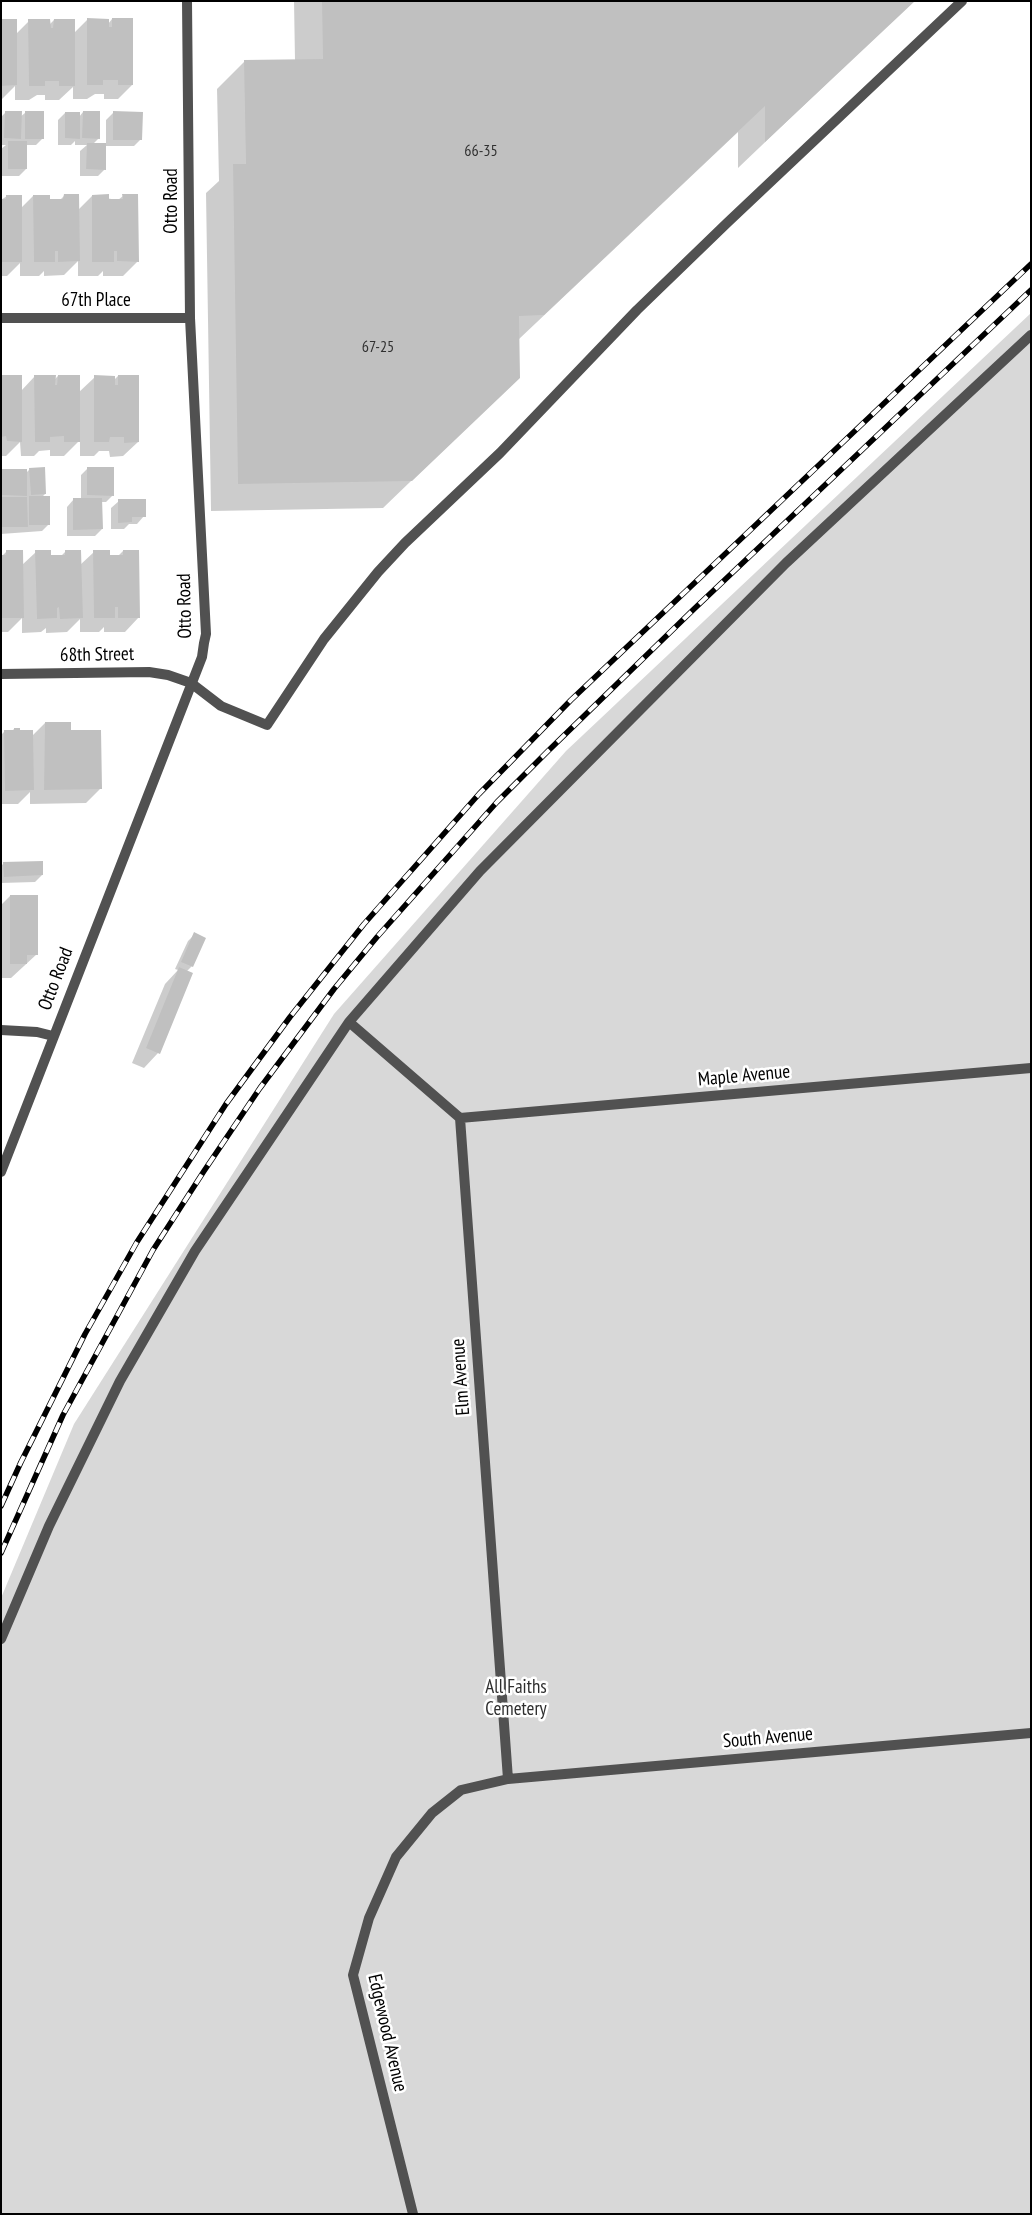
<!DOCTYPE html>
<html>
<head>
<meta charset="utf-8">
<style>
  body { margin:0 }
  #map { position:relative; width:1032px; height:2215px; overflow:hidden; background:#fff; font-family:"PT Sans Narrow",sans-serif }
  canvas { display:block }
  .frame { position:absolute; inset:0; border:2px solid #000; pointer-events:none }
</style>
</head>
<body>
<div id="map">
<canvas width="1032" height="2215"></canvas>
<div class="frame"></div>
</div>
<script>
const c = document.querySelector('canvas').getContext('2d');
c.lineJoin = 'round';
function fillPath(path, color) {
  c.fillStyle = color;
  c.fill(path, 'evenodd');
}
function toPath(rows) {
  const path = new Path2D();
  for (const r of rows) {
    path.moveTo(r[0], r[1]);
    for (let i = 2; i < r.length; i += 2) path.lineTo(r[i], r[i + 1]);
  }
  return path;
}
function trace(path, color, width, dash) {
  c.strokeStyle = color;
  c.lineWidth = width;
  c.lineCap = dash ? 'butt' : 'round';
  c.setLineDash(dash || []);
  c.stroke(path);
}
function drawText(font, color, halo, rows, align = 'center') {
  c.font = font + ' "PT Sans Narrow",sans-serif';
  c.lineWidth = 5;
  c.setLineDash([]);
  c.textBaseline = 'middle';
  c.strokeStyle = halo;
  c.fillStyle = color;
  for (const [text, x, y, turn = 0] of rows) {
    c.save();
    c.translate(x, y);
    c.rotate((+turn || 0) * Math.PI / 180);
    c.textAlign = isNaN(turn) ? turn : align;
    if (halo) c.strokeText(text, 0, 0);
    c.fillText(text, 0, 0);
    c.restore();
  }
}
const green = toPath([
  [1031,313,1031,2214,1,2214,1,1598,74,1424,334,1014,566,751]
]);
const shadow = toPath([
  [294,1,913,1,738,168,738,132,518,340,490,405,383,508,211,511,206,193,219,181,217,89,245,61,295,61],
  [112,19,132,85,118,99,104,99,104,94,95,94,87,99,73,99,73,87,59,100,45,100,45,95,37,95,29,100,15,100,15,86,1,100,1,20,16,34,29,21,49,25,54,20,74,33,87,20,108,24],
  [6,112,20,117,25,113,43,138,36,145,26,145,26,169,19,176,1,176,1,149,6,145,1,145,1,117],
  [83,112,99,138,93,144,106,145,106,120,113,113,141,139,134,146,105,146,105,169,98,176,80,176,80,151,87,145,75,145,75,141,71,145,58,145,58,120,65,113,79,117],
  [7,196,21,208,33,196,49,200,60,200,64,196,78,210,92,196,118,200,123,196,138,261,123,276,103,276,103,271,98,276,78,276,78,261,64,275,44,276,44,271,39,276,20,276,20,263,7,276,1,276,1,200],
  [1,376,21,391,35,376,54,380,58,376,78,393,95,377,114,380,118,376,138,442,123,456,110,457,109,451,99,451,94,456,80,456,80,440,64,456,50,456,50,450,39,451,34,456,21,456,20,442,6,456,1,456],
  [88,468,113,495,106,502,101,502,102,529,95,536,67,536,67,507,74,499,81,499,81,475],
  [30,469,45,494,42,497,49,524,42,531,1,534,1,472,26,473],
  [119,501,144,516,137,524,129,524,124,529,111,529,111,508],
  [7,551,22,565,36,552,50,557,60,557,66,551,80,565,94,552,108,556,118,556,123,551,139,617,125,632,104,632,104,627,99,632,80,632,80,619,67,632,46,633,46,628,41,632,22,633,22,618,8,632,1,632,1,557],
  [45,723,70,732,100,789,86,803,30,804,30,792,18,804,1,804,1,735,4,732,12,731,14,729,32,736],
  [4,863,42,875,35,882,1,883,1,866],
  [10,896,37,954,11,978,1,978,1,905],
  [195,934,192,966,186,972,158,1053,144,1068,132,1063,165,984,178,970,175,969,188,941]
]);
const building = toPath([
  [322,1,915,1,765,142,765,106,544,315,519,316,520,378,412,481,238,484,233,164,246,164,244,60,323,59],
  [87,18,109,19,109,27,112,27,112,18,133,18,133,85,118,85,118,80,103,80,103,85,87,85],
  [1,19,17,19,17,85,1,86],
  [28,19,50,19,51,28,53,28,54,19,75,19,75,86,59,86,59,81,45,81,45,86,29,86],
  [5,111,22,111,21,139,4,138],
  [25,111,44,111,44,139,25,139],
  [83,111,100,111,100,139,82,138],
  [113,111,143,112,142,140,113,140],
  [65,112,80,112,80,139,65,138],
  [8,141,27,141,27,169,8,169],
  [87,143,106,143,106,170,86,169],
  [64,194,79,194,80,261,58,262,58,251,55,251,55,262,34,262,33,195,50,195,50,199,63,199],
  [109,194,109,199,123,199,122,194,138,194,139,262,117,261,117,251,114,251,114,262,92,262,92,195],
  [6,195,22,195,22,262,1,262,1,199,6,199],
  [1,375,22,375,22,442,7,441,6,436,1,437],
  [34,375,56,375,55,385,57,385,58,375,80,375,80,442,64,442,64,436,50,437,50,442,35,442],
  [94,375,115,376,115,385,118,385,118,375,139,375,139,442,124,443,124,437,110,437,109,442,94,442],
  [45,467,46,494,31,495,29,468],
  [87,467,114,467,114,496,87,495],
  [2,469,27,469,27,496,2,495],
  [29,496,50,496,50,525,29,525],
  [1,497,27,497,28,527,1,527],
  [73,498,102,498,103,529,73,530],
  [118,499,146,499,146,517,132,517,132,522,118,523],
  [6,550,23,550,24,618,2,618,1,555,6,555],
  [35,550,51,550,51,555,65,555,65,550,81,550,83,618,60,619,59,607,57,608,57,618,37,619],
  [93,550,110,550,110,555,123,555,123,550,139,550,140,618,118,618,118,607,115,607,115,618,94,618],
  [45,722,71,722,71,730,101,730,102,789,44,790],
  [14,728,20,728,20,730,33,730,34,790,5,791,4,730,14,730],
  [43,861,43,875,4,877,3,862],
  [10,895,38,895,38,955,27,955,27,964,10,964],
  [194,932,206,938,193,967,181,962],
  [179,967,193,973,160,1054,146,1048]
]);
const service = toPath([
  [191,683,221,706,267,725,324,639,378,572,405,543,500,453,637,310,727,223,962,1],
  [349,1022,460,1118,508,1779],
  [460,1118,1031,1068],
  [1,1639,49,1526,120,1381,195,1251,349,1022,480,871,786,563,1031,335],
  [413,2214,353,1975,369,1918,396,1857,432,1813,461,1790,508,1779,1031,1733]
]);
const minor = toPath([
  [1,318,190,318],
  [1,674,149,672,168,675,191,683],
  [1,1030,37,1032,53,1036],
  [1,1172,202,657,204,643,206,634,190,318,187,1]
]);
const rail = toPath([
  [1,1506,21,1462,85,1334,137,1242,226,1104,290,1017,364,924,479,794,571,700,1031,264],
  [1,1553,63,1415,153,1250,204,1171,260,1088,334,989,377,937,497,802,548,751,694,609,1031,290]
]);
const numberNames = [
  ["66-35",481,151],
  ["67-25",378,347]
];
const streetNames = [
  ["Otto Road",172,201,-90],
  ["67th Place",96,301],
  ["Otto Road",185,606,-91],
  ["68th Street",97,655,-1],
  ["Otto Road",56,979,-69],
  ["Maple Avenue",744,1076,-5],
  ["Elm Avenue",461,1377,-94],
  ["South Avenue",768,1738,-5],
  ["Edgewood Avenue",387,2033,77]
];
const parkNames = [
  ["All Faiths",516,1688],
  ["Cemetery",516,1710]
];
fillPath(green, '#d8d8d8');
fillPath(shadow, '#0003');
fillPath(building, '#c0c0c0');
trace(service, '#515151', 10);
trace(minor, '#515151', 10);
trace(rail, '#000', 5.5);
trace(rail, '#fff', 4, [11]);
drawText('16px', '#303030', null, numberNames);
drawText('19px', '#000', '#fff', streetNames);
drawText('19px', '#2f2f2f', '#fff', parkNames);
</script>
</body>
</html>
